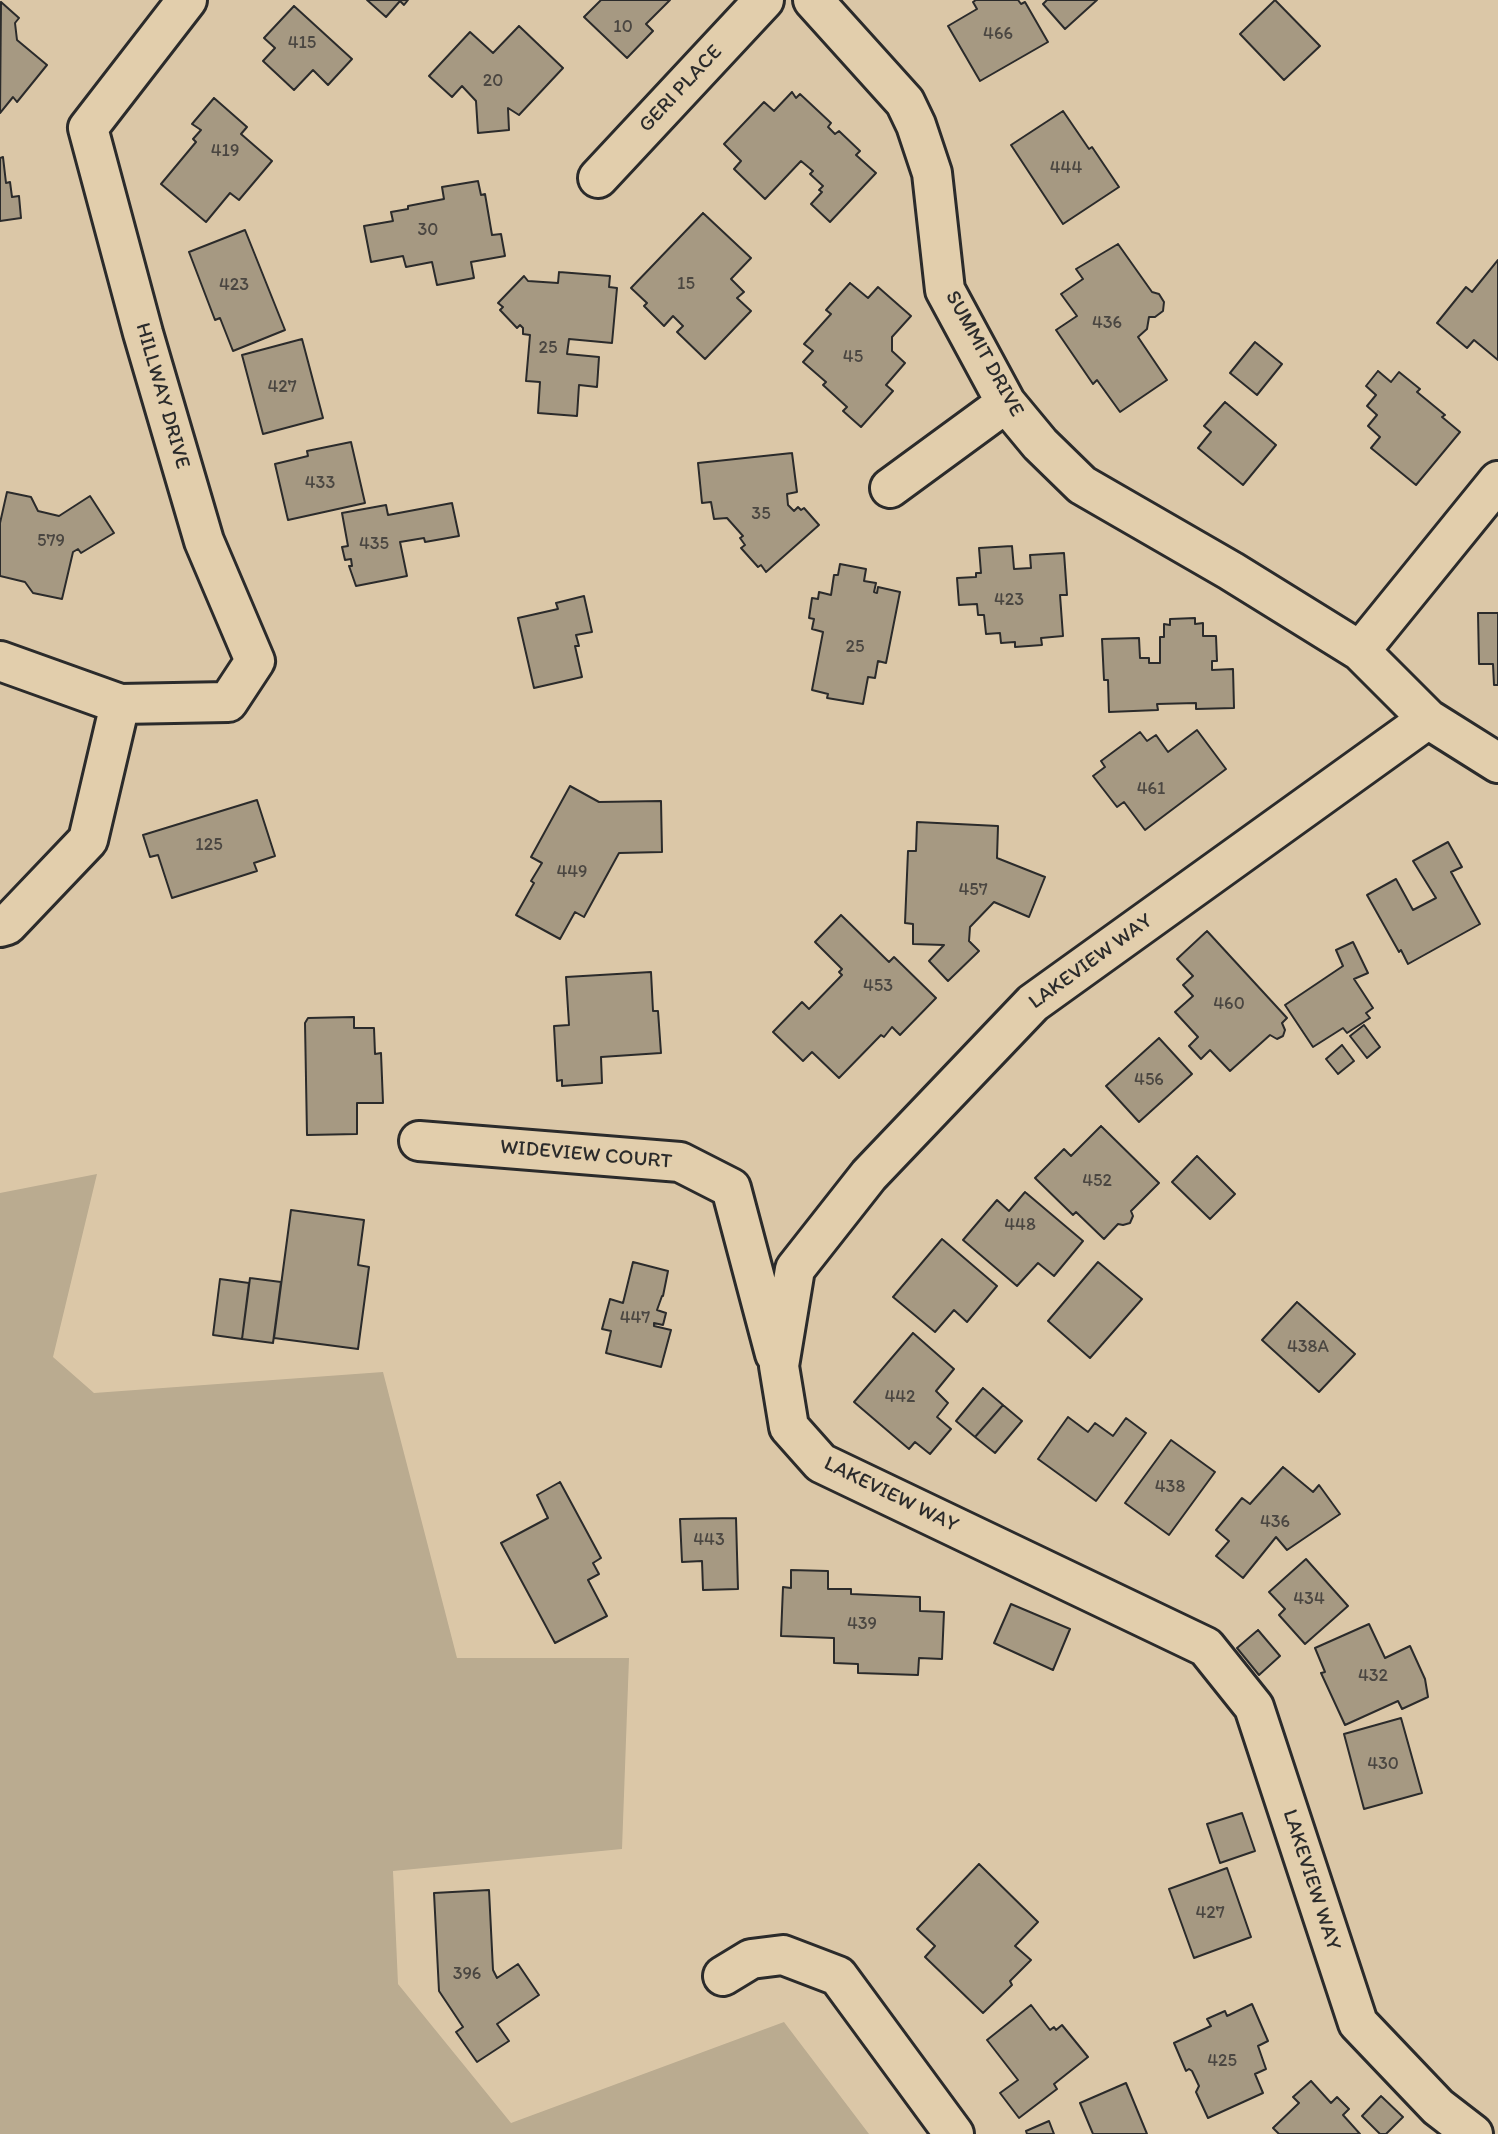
<!DOCTYPE html>
<html>
<head>
<meta charset="utf-8">
<style>
  body { margin:0 }
  canvas { display:block; background:#dbc7a7 }
</style>
</head>
<body>
<canvas width="1498" height="2134"></canvas>
<script>
const c = document.querySelector('canvas').getContext('2d');
c.lineJoin = 'round';
function fillPath(path, color) {
  c.fillStyle = color;
  c.fill(path, 'evenodd');
}
function toPath(rows) {
  const path = new Path2D();
  for (const r of rows) {
    path.moveTo(r[0], r[1]);
    for (let i = 2; i < r.length; i += 2) path.lineTo(r[i], r[i + 1]);
  }
  return path;
}
function trace(path, color, width, dash) {
  c.strokeStyle = color;
  c.lineWidth = width;
  c.lineCap = dash ? 'butt' : 'round';
  c.setLineDash(dash || []);
  c.stroke(path);
}
function drawText(font, color, halo, rows, align = 'center') {
  c.font = font + ' Itim,sans-serif';
  c.lineWidth = 5;
  c.setLineDash([]);
  c.textBaseline = 'middle';
  c.strokeStyle = halo;
  c.fillStyle = color;
  for (const [text, x, y, turn = 0] of rows) {
    c.save();
    c.translate(x, y);
    c.rotate((+turn || 0) * Math.PI / 180);
    c.textAlign = isNaN(turn) ? turn : align;
    if (halo) c.strokeText(text, 0, 0);
    c.fillText(text, 0, 0);
    c.restore();
  }
}
const green = toPath([
  [97,1174,53,1357,94,1393,383,1372,457,1658,629,1658,622,1849,393,1871,398,1984,511,2123,784,2022,869,2134,0,2134,0,1193]
]);
const building = toPath([
  [367,0,408,0,404,5,400,1,386,17,367,0],
  [601,0,670,0,646,24,653,31,627,58,584,17,601,0],
  [976,0,1018,0,1021,4,1025,2,1048,42,980,81,948,26,977,9,973,2,976,0],
  [1047,0,1097,0,1065,29,1043,4,1047,0],
  [1275,0,1320,46,1284,80,1240,34,1275,0],
  [1,2,19,18,15,23,17,40,47,65,17,102,13,97,0,113,1,2],
  [294,6,352,59,328,85,313,70,294,90,263,61,275,48,264,38,294,6],
  [519,26,563,68,519,115,508,108,509,130,478,133,476,101,462,86,452,97,429,76,470,32,493,53,519,26],
  [792,92,796,98,800,94,831,123,828,127,835,134,839,131,860,151,856,155,876,173,830,222,811,204,822,192,819,190,823,186,810,174,813,171,801,161,765,199,734,169,741,161,724,144,764,102,774,111,792,92],
  [214,98,247,127,241,134,272,161,239,200,230,193,206,222,161,184,196,142,193,139,201,130,192,124,214,98],
  [1063,111,1089,149,1092,147,1119,187,1063,224,1011,145,1063,111],
  [3,157,6,183,10,182,12,197,19,196,21,218,0,221,0,158,3,157],
  [478,181,481,195,485,194,492,235,501,234,505,256,471,262,474,278,437,285,432,262,406,267,403,256,371,262,364,226,393,221,391,212,408,209,408,206,444,199,442,187,478,181],
  [703,213,751,258,731,279,744,292,737,298,751,311,705,359,677,332,683,326,673,316,664,326,644,306,647,303,631,288,703,213],
  [245,230,285,330,233,351,220,318,215,320,189,252,245,230],
  [1118,244,1152,292,1159,294,1164,302,1163,311,1155,317,1149,317,1147,329,1138,337,1167,380,1120,412,1097,380,1093,384,1056,330,1077,316,1061,294,1083,279,1076,269,1118,244],
  [1498,260,1498,360,1474,340,1467,348,1437,323,1466,287,1472,292,1498,260],
  [559,272,610,276,609,287,617,288,612,343,569,339,567,354,599,357,597,387,579,385,577,416,538,413,540,382,526,381,530,335,523,334,523,328,520,325,517,328,500,310,503,307,498,303,524,276,528,281,558,283,559,272],
  [850,283,868,298,878,287,911,316,892,337,892,351,905,363,886,385,893,391,861,427,843,411,847,407,823,385,826,382,803,362,813,351,804,344,831,314,826,310,850,283],
  [302,339,323,418,263,434,242,355,302,339],
  [1255,342,1282,364,1257,395,1230,373,1255,342],
  [1378,371,1391,382,1399,372,1420,389,1417,392,1445,415,1442,417,1460,432,1416,485,1371,448,1380,437,1368,426,1377,415,1367,406,1376,395,1366,386,1378,371],
  [1225,402,1276,445,1243,485,1198,448,1211,432,1204,426,1225,402],
  [351,442,365,503,288,520,275,464,308,456,307,451,351,442],
  [792,453,797,492,787,494,788,505,794,511,798,507,801,510,804,508,819,525,766,572,761,565,758,567,741,548,745,545,740,538,743,536,727,518,714,519,711,502,702,503,698,463,792,453],
  [7,492,31,497,38,511,59,516,90,496,114,533,81,553,78,549,73,552,62,599,33,593,25,582,0,576,0,523,7,492],
  [452,503,459,536,425,542,424,538,400,542,407,576,356,586,349,566,352,566,351,559,345,560,342,547,348,546,342,513,386,505,388,515,452,503],
  [1012,546,1014,569,1031,568,1030,555,1064,553,1067,595,1060,595,1063,636,1041,638,1042,645,1015,647,1015,642,1001,643,1000,633,986,634,984,615,978,615,977,604,959,605,957,578,976,577,976,573,981,573,979,548,1012,546],
  [840,564,866,569,864,581,876,583,874,592,877,593,878,587,900,592,886,663,878,661,875,678,868,677,863,704,827,698,828,694,812,690,823,632,812,629,814,619,809,618,812,598,818,599,819,592,831,595,834,575,838,575,840,564],
  [584,596,592,632,576,635,579,646,575,646,582,677,534,688,518,618,558,609,556,603,584,596],
  [1478,613,1498,613,1498,685,1494,685,1493,664,1479,664,1478,613],
  [1195,618,1195,624,1203,623,1203,636,1216,636,1217,661,1212,661,1212,670,1233,669,1234,708,1196,709,1196,703,1157,704,1158,710,1109,712,1108,680,1104,680,1102,639,1139,638,1140,658,1149,658,1149,663,1160,663,1160,637,1164,637,1164,624,1170,625,1170,619,1195,618],
  [1197,730,1226,769,1145,830,1124,802,1117,807,1093,776,1105,767,1101,761,1140,732,1147,741,1156,735,1168,752,1197,730],
  [570,786,599,802,661,801,662,852,619,853,584,917,575,912,560,939,516,915,534,883,531,881,542,863,531,857,570,786],
  [257,800,275,856,254,863,257,871,172,898,158,855,150,857,143,835,257,800],
  [917,822,998,826,997,858,1045,877,1029,917,994,902,970,927,969,941,979,951,948,981,929,961,944,945,913,944,913,924,905,923,908,851,916,851,917,822],
  [1448,842,1462,867,1451,872,1480,924,1408,964,1401,950,1399,952,1367,895,1396,879,1413,910,1436,898,1413,861,1448,842],
  [841,915,889,962,894,957,936,998,900,1035,892,1027,884,1037,881,1035,839,1078,812,1052,803,1061,773,1032,802,1002,809,1009,842,975,839,972,842,969,815,942,841,915],
  [1207,931,1287,1018,1282,1023,1285,1030,1283,1036,1277,1039,1270,1035,1230,1071,1210,1050,1201,1059,1189,1046,1198,1037,1175,1012,1193,996,1183,985,1193,976,1177,959,1207,931],
  [1353,942,1368,973,1354,979,1373,1008,1366,1013,1370,1018,1347,1033,1343,1028,1313,1047,1285,1005,1343,966,1336,950,1353,942],
  [651,972,653,1011,658,1011,661,1053,601,1057,602,1083,562,1086,562,1080,557,1081,554,1026,569,1025,566,977,651,972],
  [354,1017,354,1028,374,1028,375,1054,381,1053,383,1103,357,1103,357,1134,307,1135,305,1023,308,1018,354,1017],
  [1364,1025,1380,1047,1367,1058,1350,1036,1364,1025],
  [1159,1038,1192,1074,1139,1122,1106,1086,1159,1038],
  [1342,1045,1354,1061,1338,1074,1326,1059,1342,1045],
  [1101,1126,1159,1183,1131,1211,1133,1216,1130,1223,1123,1225,1118,1224,1104,1239,1076,1212,1073,1215,1035,1178,1064,1149,1071,1156,1101,1126],
  [1197,1156,1235,1194,1210,1219,1172,1182,1197,1156],
  [1025,1192,1083,1241,1054,1276,1038,1263,1017,1286,963,1240,997,1200,1009,1211,1025,1192],
  [291,1210,364,1220,358,1265,369,1267,358,1349,274,1338,291,1210],
  [942,1239,997,1286,967,1322,954,1310,935,1332,893,1297,942,1239],
  [633,1262,668,1271,663,1296,662,1296,657,1310,666,1313,663,1325,654,1323,654,1326,671,1330,661,1367,606,1353,611,1331,602,1329,610,1299,623,1303,633,1262],
  [1098,1262,1142,1299,1090,1358,1048,1321,1098,1262],
  [250,1278,281,1282,273,1343,242,1339,250,1278],
  [220,1279,249,1283,242,1339,213,1335,220,1279],
  [1297,1302,1355,1354,1319,1392,1262,1340,1297,1302],
  [913,1333,954,1369,936,1391,948,1403,937,1417,951,1429,930,1454,915,1442,909,1449,854,1402,913,1333],
  [983,1388,1003,1405,975,1437,956,1421,983,1388],
  [1003,1405,1022,1421,995,1453,975,1437,1003,1405],
  [1068,1417,1088,1432,1095,1423,1113,1436,1126,1418,1146,1433,1096,1501,1038,1459,1068,1417],
  [1171,1440,1215,1472,1169,1535,1125,1503,1171,1440],
  [1283,1467,1313,1492,1319,1485,1340,1514,1287,1550,1276,1537,1243,1578,1216,1556,1229,1541,1216,1530,1242,1498,1250,1504,1283,1467],
  [560,1482,601,1558,593,1563,599,1574,588,1580,607,1616,555,1643,501,1543,548,1518,537,1495,560,1482],
  [736,1518,738,1589,703,1590,702,1561,682,1562,680,1519,736,1518],
  [1306,1559,1348,1606,1305,1644,1279,1615,1285,1609,1269,1592,1306,1559],
  [791,1570,828,1571,828,1589,851,1589,851,1594,920,1597,920,1611,944,1612,942,1659,919,1658,918,1675,858,1673,858,1664,834,1663,834,1638,781,1636,783,1587,791,1588,791,1570],
  [1011,1604,1070,1629,1053,1670,994,1643,1011,1604],
  [1369,1624,1385,1658,1410,1646,1425,1679,1428,1697,1402,1709,1398,1701,1345,1725,1321,1673,1325,1672,1315,1648,1369,1624],
  [1258,1630,1280,1656,1259,1675,1237,1648,1258,1630],
  [1401,1718,1422,1793,1364,1809,1344,1734,1401,1718],
  [1242,1813,1255,1851,1220,1863,1207,1824,1242,1813],
  [979,1864,1038,1922,1015,1946,1031,1960,1010,1981,1012,1985,983,2013,925,1957,935,1946,917,1929,979,1864],
  [1227,1868,1251,1937,1194,1958,1169,1889,1227,1868],
  [489,1890,493,1970,497,1978,518,1964,539,1995,497,2024,509,2041,477,2062,456,2032,463,2027,439,1991,434,1893,489,1890],
  [1252,2004,1268,2041,1258,2046,1266,2069,1255,2074,1263,2093,1208,2118,1196,2092,1199,2086,1192,2071,1189,2069,1186,2071,1174,2043,1211,2026,1207,2019,1225,2011,1227,2016,1252,2004],
  [1031,2005,1050,2030,1054,2027,1056,2030,1062,2025,1088,2057,1054,2084,1057,2089,1019,2118,1000,2093,1018,2080,987,2040,1031,2005],
  [1311,2081,1331,2103,1337,2097,1349,2109,1343,2115,1360,2134,1279,2134,1273,2128,1299,2103,1293,2097,1311,2081],
  [1126,2083,1147,2134,1093,2134,1080,2103,1126,2083],
  [1381,2096,1403,2117,1386,2134,1380,2134,1362,2116,1381,2096],
  [1049,2121,1054,2134,1027,2134,1026,2131,1049,2121]
]);
const street = toPath([
  [813,0,905,102,916,125,932,173,945,290,1006,403,1040,444,1082,485,1231,571,1360,651,1428,719,1498,763],
  [598,178,764,0],
  [890,488,1006,403],
  [1360,651,1498,481],
  [0,661,120,704,228,702,255,661,204,541,143,333,88,128,187,0],
  [1428,719,1033,1003,869,1175,795,1269,779,1366,789,1427,821,1463,1206,1647,1254,1707,1358,2023,1438,2107,1473,2134],
  [0,927,7,925,88,840,120,704],
  [419,1141,680,1162,731,1188,775,1354],
  [723,1976,751,1959,783,1955,838,1976,954,2134]
]);
const numberNames = [
  ["10",623,27],
  ["466",998,34],
  ["415",302,43],
  ["20",493,81],
  ["419",225,151],
  ["444",1066,168],
  ["30",428,230],
  ["15",686,284],
  ["423",234,285],
  ["436",1107,323],
  ["25",548,348],
  ["45",853,357],
  ["427",282,387],
  ["433",320,483],
  ["35",761,514],
  ["579",51,541],
  ["435",374,544],
  ["423",1009,600],
  ["25",855,647],
  ["461",1151,789],
  ["125",209,845],
  ["449",572,872],
  ["457",973,890],
  ["453",878,986],
  ["460",1229,1004],
  ["456",1149,1080],
  ["452",1097,1181],
  ["448",1020,1225],
  ["447",635,1318],
  ["438A",1308,1347],
  ["442",900,1397],
  ["438",1170,1487],
  ["436",1275,1522],
  ["443",709,1540],
  ["434",1309,1599],
  ["439",862,1624],
  ["432",1373,1676],
  ["430",1383,1764],
  ["427",1210,1913],
  ["396",467,1974],
  ["425",1222,2061]
];
const streetNames = [
  ["GERI PLACE",681,89,-47],
  ["SUMMIT DRIVE",984,354,61],
  ["HILLWAY DRIVE",162,396,74],
  ["LAKEVIEW WAY",1091,962,-36],
  ["WIDEVIEW COURT",586,1155,5],
  ["LAKEVIEW WAY",891,1495,26],
  ["LAKEVIEW WAY",1311,1880,72]
];
fillPath(green, '#baab90');
fillPath(building, '#a69982');
trace(building, '#2b2b2b', 2);
trace(street, '#2b2b2b', 44);
trace(street, '#e2ceac', 38);
drawText('18px', '#4a4641', null, numberNames);
drawText('21px', '#2b2b2b', '#e2ceac', streetNames);
</script>
</body>
</html>
